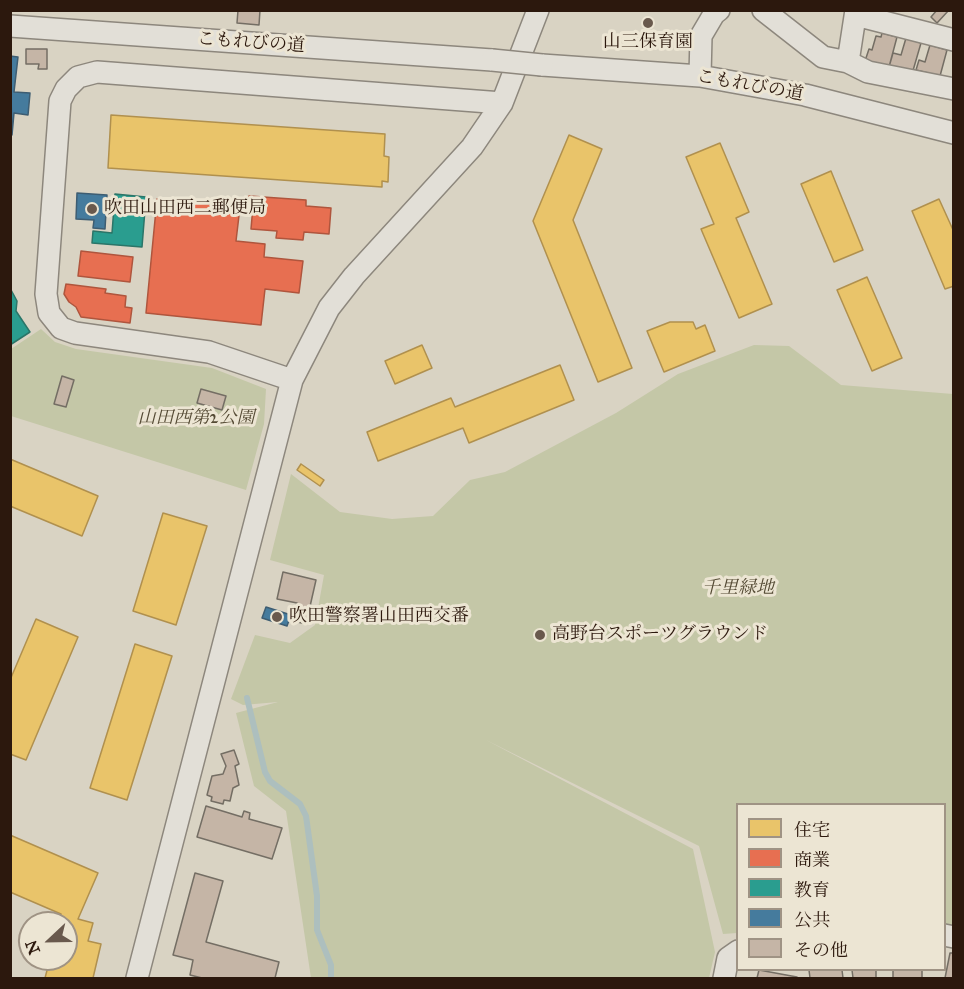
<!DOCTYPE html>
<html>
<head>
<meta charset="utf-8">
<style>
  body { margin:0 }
  #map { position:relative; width:964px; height:989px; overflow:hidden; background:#d9d3c3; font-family:"IM FELL Great Primer","Noto Serif JP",serif }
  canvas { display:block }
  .frame { position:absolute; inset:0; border:12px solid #2c180d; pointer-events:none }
  .legend { position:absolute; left:736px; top:803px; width:210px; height:168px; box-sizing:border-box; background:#ece5d3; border:2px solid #9f9384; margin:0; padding:8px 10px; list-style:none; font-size:18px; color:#2c180d }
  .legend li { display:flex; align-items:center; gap:12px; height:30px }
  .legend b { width:30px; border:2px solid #9f9384 }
  .north { position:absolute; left:18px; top:911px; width:60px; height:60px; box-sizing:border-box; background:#ece5d3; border:2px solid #9f9384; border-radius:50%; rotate:248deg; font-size:16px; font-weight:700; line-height:24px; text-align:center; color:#2c180d }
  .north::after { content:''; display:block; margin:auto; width:21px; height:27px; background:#69594d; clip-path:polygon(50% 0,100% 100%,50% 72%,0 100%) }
</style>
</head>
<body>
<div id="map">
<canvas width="964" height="989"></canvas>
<div class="frame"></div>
<ul class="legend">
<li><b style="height:16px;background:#e9c46a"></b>住宅</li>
<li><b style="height:16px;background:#e76f51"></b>商業</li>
<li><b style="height:16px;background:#2a9d8f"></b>教育</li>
<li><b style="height:16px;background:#457b9d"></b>公共</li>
<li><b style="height:16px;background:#c5b5a6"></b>その他</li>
</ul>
<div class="north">N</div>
</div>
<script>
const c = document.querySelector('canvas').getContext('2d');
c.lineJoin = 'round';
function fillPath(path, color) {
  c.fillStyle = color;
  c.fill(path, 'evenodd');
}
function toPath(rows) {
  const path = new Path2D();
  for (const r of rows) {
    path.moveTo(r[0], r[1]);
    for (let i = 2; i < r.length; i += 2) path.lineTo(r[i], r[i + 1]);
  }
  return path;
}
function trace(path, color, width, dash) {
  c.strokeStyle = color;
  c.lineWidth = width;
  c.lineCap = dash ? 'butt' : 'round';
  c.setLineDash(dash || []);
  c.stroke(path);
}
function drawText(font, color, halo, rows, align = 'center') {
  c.font = font + ' "IM FELL Great Primer","Noto Serif JP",serif';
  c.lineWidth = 6;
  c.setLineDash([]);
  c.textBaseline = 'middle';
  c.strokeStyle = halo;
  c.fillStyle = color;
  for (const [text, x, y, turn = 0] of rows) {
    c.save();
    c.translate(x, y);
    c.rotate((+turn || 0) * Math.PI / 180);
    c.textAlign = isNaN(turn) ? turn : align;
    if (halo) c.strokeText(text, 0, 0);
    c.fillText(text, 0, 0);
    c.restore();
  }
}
const green = toPath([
  [41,329,55,342,76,349,212,368,266,389,264,424,246,490,11,416,11,349],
  [754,345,789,346,841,385,953,394,953,925,945,925,944,804,738,804,737,933,723,934,699,846,486,740,693,849,715,952,709,978,311,978,286,811,254,786,236,713,278,702,243,705,231,699,255,635,290,643,315,625,324,575,270,560,291,474,340,512,392,519,433,516,470,480,505,472,616,413,678,374]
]);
const homes = toPath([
  [111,115,385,134,384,156,389,157,388,182,382,181,382,187,108,168,111,115],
  [569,135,602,149,573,220,632,368,598,382,533,221,569,135],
  [720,143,749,212,736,218,772,304,739,318,701,229,714,224,686,157,720,143],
  [831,171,863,250,834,262,801,184,831,171],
  [939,199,954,232,954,286,945,289,912,211,939,199],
  [867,277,902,358,872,371,837,290,867,277],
  [670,322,693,322,696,329,705,325,715,351,664,372,647,331,670,322],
  [422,345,432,368,395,384,385,361,422,345],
  [560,365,574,400,469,443,463,428,378,461,367,432,451,398,455,407,560,365],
  [10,459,98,496,82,536,10,506,10,459],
  [301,464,324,480,320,486,297,470,301,464],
  [163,513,207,526,176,625,133,611,163,513],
  [36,619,78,637,26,760,10,754,10,680,36,619],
  [135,644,172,656,127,800,90,788,135,644],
  [10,835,98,873,78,919,93,923,88,941,101,944,93,978,45,978,50,959,66,959,66,923,59,923,61,914,10,892,10,835]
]);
const shops = toPath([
  [249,196,306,200,306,206,331,208,329,234,304,232,303,240,276,238,277,231,251,229,253,206,249,206,249,196],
  [157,199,240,207,236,241,265,244,264,257,303,261,299,293,265,289,261,325,146,313,157,199],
  [81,251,133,257,130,282,78,276,81,251],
  [66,284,106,289,105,293,126,296,125,307,132,308,130,323,81,317,76,307,69,302,64,294,66,284]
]);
const schools = toPath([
  [115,194,146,197,142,247,92,243,93,231,112,233,115,194],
  [10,288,17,301,16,311,30,332,10,345,10,288]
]);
const public = toPath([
  [10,56,18,57,14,92,30,93,28,115,14,113,12,135,10,56],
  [77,193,107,195,105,229,93,228,94,220,76,219,77,193],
  [266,607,291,615,287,626,262,618,266,607]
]);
const stream = toPath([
  [247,698,265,772,270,781,300,804,306,816,317,896,317,930,331,965,331,978]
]);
const building = toPath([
  [238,10,260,10,259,25,237,23,238,10],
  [937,10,949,10,937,23,931,17,937,10],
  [882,33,897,37,889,67,865,61,869,49,872,50,876,36,881,37,882,33],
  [906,38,921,43,912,74,889,67,893,53,901,55,906,38],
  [930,45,947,50,940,76,916,70,919,60,925,62,930,45],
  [26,49,47,49,47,69,38,69,39,64,26,64,26,49],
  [62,376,74,380,66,407,54,404,62,376],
  [201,389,226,396,222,410,197,403,201,389],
  [283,572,316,580,306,624,293,621,297,603,277,599,283,572],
  [234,750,239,764,235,766,239,785,233,788,230,801,224,800,223,804,211,801,212,797,207,795,212,776,223,774,226,766,221,754,234,750],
  [206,806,242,817,244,811,250,813,249,819,282,828,272,859,197,837,206,806],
  [195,873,223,881,206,942,279,962,275,978,202,978,190,975,193,960,173,955,195,873],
  [950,953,954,953,954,978,945,978,950,953],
  [759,970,797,977,796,978,757,978,759,970],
  [809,970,842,970,843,978,810,978,809,970],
  [852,970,876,970,876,978,853,978,852,970],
  [893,970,922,970,922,978,893,978,893,970]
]);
const minor = toPath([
  [763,10,823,57,848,62,856,10],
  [856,15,954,40],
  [10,26,492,60],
  [848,62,868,72,954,89],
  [542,65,700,76,805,95,954,133],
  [700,76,701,36,714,14,719,10],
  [292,380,209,352,75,333,61,328,49,313,46,294,60,101,66,89,78,77,97,72,502,103],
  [944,935,954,937],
  [137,978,292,380,329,308,354,276,472,147,502,103,538,10],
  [724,978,728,958,738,951]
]);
const minorBridge = toPath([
  [492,60,542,65]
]);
const markers = [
  [648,23,6,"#69594d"],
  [92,209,6,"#69594d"],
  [277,617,6,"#69594d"],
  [540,635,6,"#69594d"]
];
const streetNames = [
  ["こもれびの道",251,43,4],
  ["こもれびの道",750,86,10]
];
const poiNames = [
  ["山三保育園",648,43,"center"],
  ["吹田山田西二郵便局",104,209],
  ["吹田警察署山田西交番",289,617],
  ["高野台スポーツグラウンド",552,635]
];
const parkNames = [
  ["山田西第2公園",196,419],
  ["千里緑地",738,589]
];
fillPath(green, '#c4c7a7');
fillPath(homes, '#e9c46a');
trace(homes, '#b0904e', 1.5);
fillPath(shops, '#e76f51');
trace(shops, '#af553d', 1.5);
fillPath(schools, '#2a9d8f');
trace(schools, '#2b7568', 1.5);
fillPath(public, '#457b9d');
trace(public, '#3e5d72', 1.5);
trace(stream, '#adbfbe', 6);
fillPath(building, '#c5b5a6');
trace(building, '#746e64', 1.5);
trace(minor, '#8d877d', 24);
trace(minor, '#e2dfd7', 21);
trace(minorBridge, '#8d877d', 24, []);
trace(minorBridge, '#e2dfd7', 21);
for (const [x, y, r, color] of markers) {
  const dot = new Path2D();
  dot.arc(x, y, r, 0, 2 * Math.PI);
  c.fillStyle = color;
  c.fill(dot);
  trace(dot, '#ece5d3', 2);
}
drawText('18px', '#2c180d', '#ece5d3', streetNames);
drawText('18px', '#2c180d', '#ece5d3', poiNames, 'left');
drawText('italic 18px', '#544a34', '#ece5d3', parkNames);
</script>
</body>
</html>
